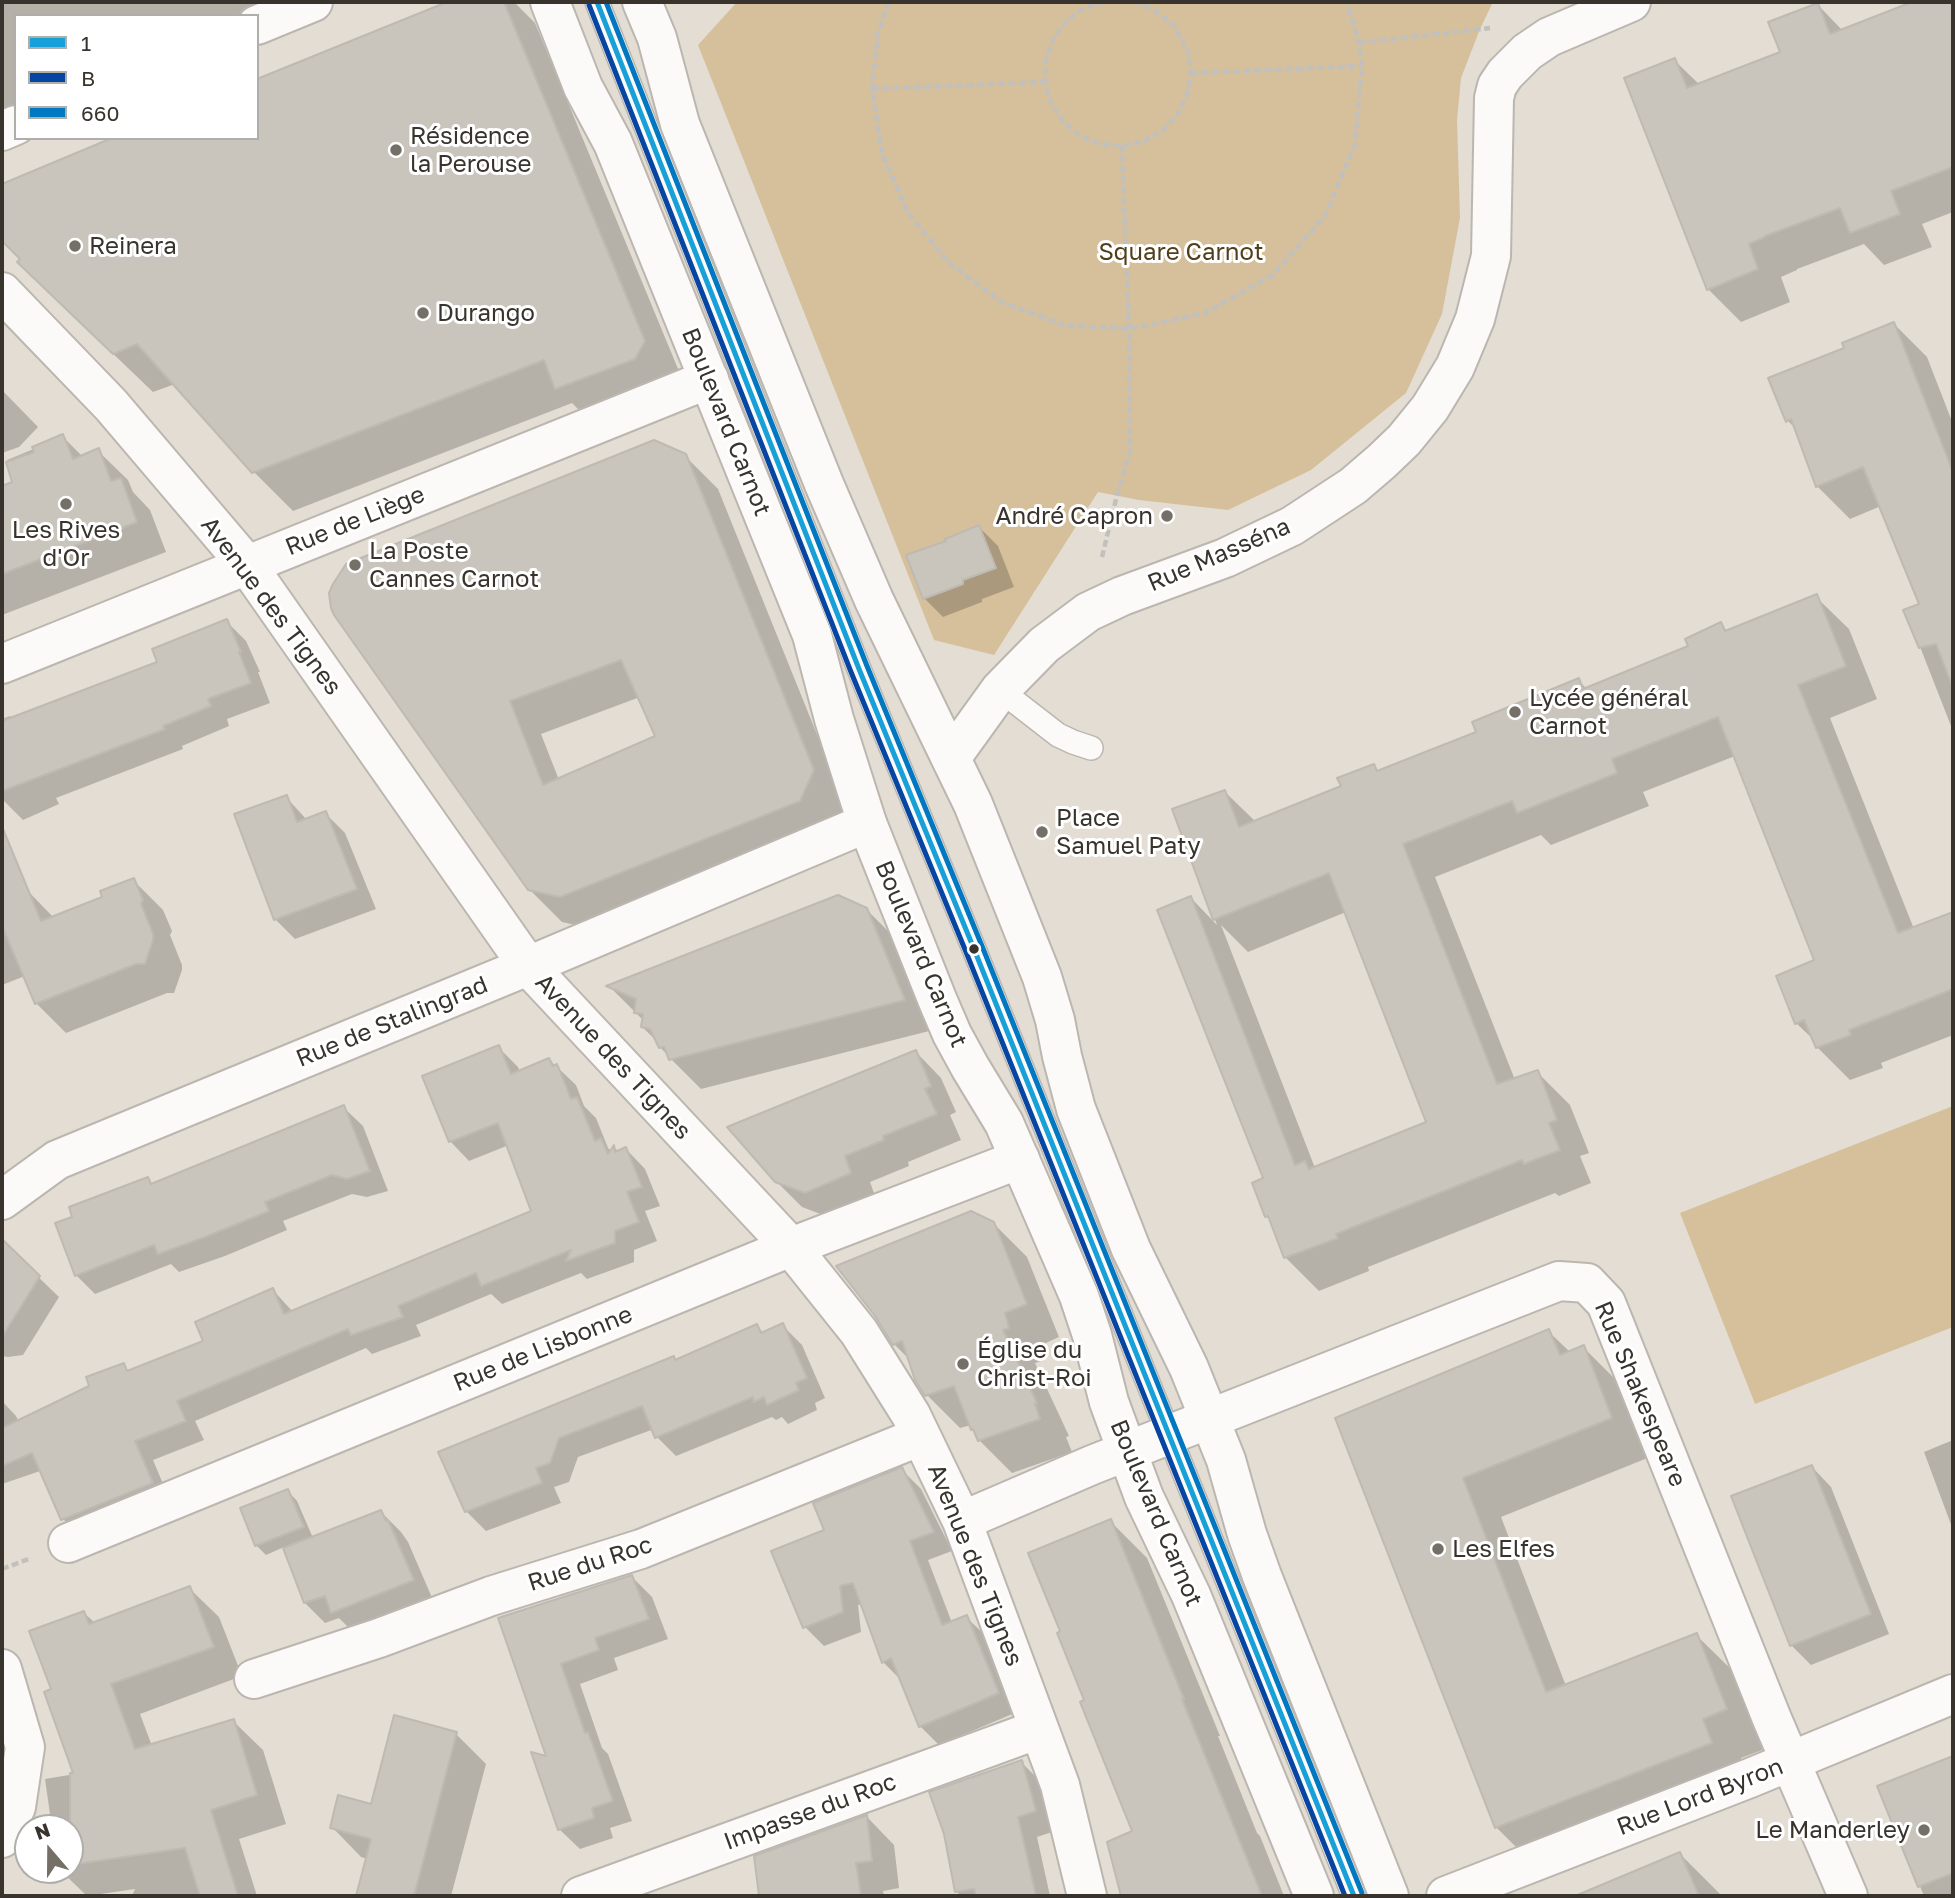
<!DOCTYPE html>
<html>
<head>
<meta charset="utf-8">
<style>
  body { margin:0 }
  #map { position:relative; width:1955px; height:1898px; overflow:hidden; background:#e3ddd3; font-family:"Golos Text",sans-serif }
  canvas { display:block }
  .frame { position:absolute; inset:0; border:4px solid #38342d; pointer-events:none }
  .legend { position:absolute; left:14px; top:14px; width:245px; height:126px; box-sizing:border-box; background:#fff; border:2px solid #afaeab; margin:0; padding:9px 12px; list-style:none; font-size:21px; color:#38342d }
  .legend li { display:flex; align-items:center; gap:14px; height:35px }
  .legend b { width:35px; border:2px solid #afaeab }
  .north { position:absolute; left:14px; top:1814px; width:70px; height:70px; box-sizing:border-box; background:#fff; border:2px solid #afaeab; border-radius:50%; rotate:340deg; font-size:19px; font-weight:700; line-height:28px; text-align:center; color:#38342d }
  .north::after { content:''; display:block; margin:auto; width:24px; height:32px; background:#746f67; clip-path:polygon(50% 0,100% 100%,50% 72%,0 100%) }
</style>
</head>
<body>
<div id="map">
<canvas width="1955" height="1898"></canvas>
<div class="frame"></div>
<ul class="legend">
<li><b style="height:9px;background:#18a0d8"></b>1</li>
<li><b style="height:9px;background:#0645a2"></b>B</li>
<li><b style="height:9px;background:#0077c1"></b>660</li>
</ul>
<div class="north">N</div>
</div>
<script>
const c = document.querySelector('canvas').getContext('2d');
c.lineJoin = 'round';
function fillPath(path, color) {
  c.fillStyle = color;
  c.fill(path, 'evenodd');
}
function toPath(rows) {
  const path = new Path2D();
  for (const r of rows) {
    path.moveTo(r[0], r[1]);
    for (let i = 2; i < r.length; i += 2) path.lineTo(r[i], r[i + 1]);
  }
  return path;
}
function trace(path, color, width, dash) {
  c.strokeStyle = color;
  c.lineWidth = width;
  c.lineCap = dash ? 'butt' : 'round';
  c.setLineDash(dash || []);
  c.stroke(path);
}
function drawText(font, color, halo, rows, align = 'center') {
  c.font = font + ' "Golos Text",sans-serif';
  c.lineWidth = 6;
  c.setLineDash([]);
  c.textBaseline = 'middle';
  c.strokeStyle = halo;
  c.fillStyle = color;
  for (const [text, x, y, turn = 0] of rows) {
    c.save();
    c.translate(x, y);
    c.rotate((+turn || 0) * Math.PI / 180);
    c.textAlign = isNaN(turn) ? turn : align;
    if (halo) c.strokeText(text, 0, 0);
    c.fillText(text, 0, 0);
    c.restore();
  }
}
const green = toPath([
  [737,2,1493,2,1480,29,1461,78,1457,120,1460,218,1442,314,1406,393,1311,470,1228,510,1139,500,1098,492,994,655,934,640,698,45],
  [1953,1106,1953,1327,1755,1404,1680,1213]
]);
const shadow = toPath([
  [2,2,284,2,249,16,16,16,16,111,2,116],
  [451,2,514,2,535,23,683,381,596,427,572,403,293,511,253,471,175,384,153,392,58,301,2,240,2,186,118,138,257,138,257,81],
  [1917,2,1953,2,1953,212,1922,224,1932,247,1884,265,1864,244,1797,269,1797,270,1781,277,1790,302,1741,322,1708,289,1674,60,1700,85,1782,53,1818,5,1843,31],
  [1894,324,1927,357,1953,424,1953,731,1906,611,1921,605,1881,506,1850,519,1817,486,1796,429,1788,421,1846,349],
  [2,390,38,427,19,447,2,453],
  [63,437,83,457,98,451,128,480,133,492,150,510,166,552,2,615,2,487,14,483,7,460],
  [685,456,718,489,845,804,832,834,594,929,562,922,529,889,336,614],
  [640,697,657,737,559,780,541,734],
  [979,527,998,546,1014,587,982,599,982,602,943,617,924,598],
  [1816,597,1849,629,1877,699,1830,718,1914,929,1953,913,1953,1035,1881,1063,1883,1068,1850,1080,1817,1047,1815,1041,1796,1023,1816,961,1735,756,1643,792,1649,806,1551,845,1541,835,1435,877,1515,1080,1537,1072,1570,1105,1589,1153,1580,1156,1591,1183,1559,1196,1555,1193,1368,1267,1369,1271,1319,1291,1286,1258,1273,1223,1266,1216,1265,1180,1191,898,1217,925,1174,810,1225,792,1256,822,1343,787,1374,766,1379,772,1478,733,1578,680,1587,689,1690,647,1721,624,1728,632],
  [1346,912,1429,1123,1315,1168,1221,925,1248,952],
  [226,621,246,641,260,672,258,672,270,703,227,719,229,726,182,746,183,749,56,798,59,804,23,820,3,800,2,795,2,719,10,716,12,719,159,663],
  [286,797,307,820,325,813,345,833,376,909,295,939,275,919],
  [133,880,163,910,172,931,170,935,182,965,182,970,174,993,167,993,66,1033,37,1004,25,976,2,985,2,898,26,889,54,918,104,898],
  [866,909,897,940,933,1030,701,1089,671,1059,660,1047,658,1042,642,1027,644,1021,609,986],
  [498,1047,518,1067,520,1072,549,1060,556,1066,576,1085,584,1106,596,1118,608,1148,612,1152,614,1147,619,1152,626,1149,645,1169,660,1206,645,1211,657,1241,634,1250,634,1262,587,1279,581,1273,502,1304,491,1294,416,1325,421,1336,372,1354,366,1348,195,1421,204,1440,153,1460,171,1503,82,1538,63,1519,40,1471,2,1484,2,1401,16,1416,19,1422,92,1387,123,1365,130,1372,206,1342,273,1290,293,1312,533,1212,509,1145,469,1161,450,1141],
  [916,1052,941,1078,956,1112,950,1115,961,1140,908,1162,909,1166,870,1182,876,1199,831,1218,802,1207,776,1181],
  [343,1107,363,1126,388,1191,367,1197,352,1194,283,1221,287,1230,225,1256,179,1272,171,1264,95,1294,76,1275,74,1218,147,1179,153,1185],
  [993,1223,1027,1257,1059,1337,1037,1347,1041,1361,1035,1363,1069,1436,1066,1437,1072,1452,1012,1473,979,1440,971,1425,960,1428,927,1395,910,1360,894,1344],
  [2,1242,59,1297,23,1355,8,1357,2,1356],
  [782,1325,802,1345,825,1398,815,1403,817,1410,788,1424,782,1417,776,1420,772,1417,676,1456,657,1437,654,1429,578,1457,569,1482,554,1487,561,1503,486,1531,466,1511,440,1453,674,1358,676,1361,756,1326,764,1333],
  [1548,1331,1570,1352,1583,1347,1622,1386,1650,1457,1501,1517,1566,1686,1696,1635,1736,1674,1765,1749,1741,1758,1750,1783,1535,1866,1496,1827,1337,1418],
  [1953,1440,1953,1530,1924,1452],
  [1812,1467,1831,1487,1889,1634,1811,1665,1791,1645],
  [901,1469,921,1489,952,1551,928,1560,952,1623,966,1617,986,1636,1017,1712,939,1745,920,1726,902,1681,883,1662,862,1604,858,1605,861,1632,824,1646,805,1627,826,1531],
  [288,1491,297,1501,313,1538,381,1512,401,1532,408,1542,433,1600,353,1632,339,1618,325,1623,305,1603,284,1547,266,1555,256,1545],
  [1110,1521,1147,1558,1220,1736,1218,1736,1257,1833,1260,1836,1284,1896,1123,1896,1109,1843,1134,1832,1086,1701],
  [632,1577,652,1597,668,1639,614,1658,618,1670,580,1684,602,1748,608,1754,632,1821,610,1828,613,1838,580,1849,559,1829,549,1759,500,1619],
  [189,1588,219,1617,242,1676,140,1714,152,1746,233,1721,263,1750,286,1824,239,1839,257,1896,132,1896,135,1889,87,1896,60,1870,70,1870,70,1828,52,1828,45,1779,75,1774,54,1691,84,1613,95,1623],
  [456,1734,486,1764,451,1896,358,1896,368,1859,361,1857,332,1827,372,1806],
  [1953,1758,1953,1896,1924,1896,1880,1787],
  [1021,1762,1041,1782,1055,1831,1037,1837,1050,1896,961,1896,956,1891],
  [867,1817,894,1845,899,1888,883,1891,884,1896,761,1896,755,1858],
  [1680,1854,1719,1893,1721,1896,1610,1896,1605,1885]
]);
const building = toPath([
  [447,2,504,2,645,341,635,359,555,389,544,360,252,473,137,344,113,354,17,262,20,259,2,241,2,184,112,138,257,138,257,79,447,2],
  [1912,2,1953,2,1953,167,1891,191,1900,214,1850,233,1840,208,1765,236,1765,237,1749,244,1758,269,1707,290,1624,78,1675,58,1687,88,1780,52,1768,22,1818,3,1830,34,1912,2],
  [1894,322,1953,472,1952,685,1936,644,1919,648,1903,610,1919,604,1863,467,1816,487,1791,419,1786,422,1768,378,1844,348,1842,343,1894,322],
  [63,434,73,459,99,448,111,481,121,478,137,522,2,574,2,486,12,482,6,462,34,452,32,447,63,434],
  [654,440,686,454,814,770,800,801,560,897,528,890,334,615,331,608,329,593,333,584,346,564,654,440],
  [621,660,655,736,543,785,510,701,621,660],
  [979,525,996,568,963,580,963,584,923,599,906,555,946,541,945,539,979,525],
  [1817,594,1846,666,1798,685,1898,933,1953,912,1953,989,1849,1030,1851,1035,1816,1048,1804,1020,1795,1024,1776,976,1814,960,1718,717,1612,759,1617,773,1517,813,1512,801,1403,844,1497,1084,1538,1070,1557,1120,1549,1123,1560,1150,1524,1164,1522,1160,1336,1234,1338,1238,1284,1258,1268,1216,1265,1217,1252,1183,1263,1178,1157,910,1191,896,1295,1165,1305,1161,1309,1169,1426,1122,1329,873,1213,920,1172,809,1225,790,1239,827,1341,786,1337,778,1374,764,1377,771,1476,732,1472,722,1579,678,1583,689,1688,646,1685,639,1721,622,1725,631,1817,594],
  [227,619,241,652,239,652,251,683,208,699,211,706,163,726,165,729,2,791,2,721,157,662,152,649,227,619],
  [287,795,297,822,326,811,357,889,274,920,234,814,287,795],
  [3,829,41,921,102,897,100,891,134,878,143,900,141,904,153,934,153,940,145,964,136,964,35,1004,2,926,3,829],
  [838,895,867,908,905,1000,669,1060,664,1047,659,1048,650,1029,641,1027,643,1014,634,1013,636,999,606,986,838,895],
  [499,1045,511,1074,549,1058,553,1066,557,1064,571,1099,577,1097,595,1141,601,1138,608,1154,614,1145,615,1152,626,1147,642,1187,627,1192,639,1222,615,1231,615,1243,566,1261,571,1250,481,1286,476,1273,398,1306,403,1317,351,1335,348,1329,177,1401,186,1421,135,1441,153,1483,61,1520,32,1453,2,1466,2,1428,89,1386,86,1377,124,1363,127,1371,203,1341,195,1322,273,1288,284,1314,531,1211,498,1123,449,1142,422,1076,499,1045],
  [916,1050,931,1086,925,1089,937,1114,883,1136,884,1140,845,1156,851,1173,805,1193,775,1182,727,1127,916,1050],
  [344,1105,370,1171,347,1179,332,1175,265,1202,269,1211,205,1237,158,1254,154,1245,75,1276,55,1223,72,1217,69,1207,148,1177,151,1184,344,1105],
  [971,1211,994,1222,1027,1304,1005,1313,1009,1328,1003,1330,1037,1403,1035,1404,1040,1419,978,1441,973,1429,971,1430,954,1386,925,1396,915,1380,902,1341,893,1345,875,1316,836,1266,971,1211],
  [2,1239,40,1276,2,1337,2,1239],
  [783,1323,807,1378,796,1383,799,1390,767,1405,764,1397,754,1402,753,1397,655,1438,642,1406,559,1438,550,1463,536,1468,542,1483,465,1512,438,1452,674,1356,675,1360,757,1324,761,1333,783,1323],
  [1549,1329,1560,1355,1584,1345,1612,1418,1463,1478,1546,1692,1697,1633,1727,1709,1703,1719,1712,1743,1495,1828,1335,1418,1549,1329],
  [1812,1465,1871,1614,1790,1646,1731,1496,1812,1465],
  [902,1467,934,1532,910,1541,942,1625,967,1615,999,1693,919,1727,891,1658,882,1663,853,1583,840,1586,843,1612,803,1628,771,1551,824,1530,813,1503,902,1467],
  [288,1489,304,1527,255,1546,240,1508,288,1489],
  [381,1510,386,1521,388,1520,414,1580,331,1613,325,1596,304,1603,283,1548,381,1510],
  [1111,1519,1184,1699,1182,1699,1262,1896,1121,1896,1107,1842,1132,1831,1080,1702,1084,1700,1057,1633,1060,1631,1028,1553,1111,1519],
  [632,1575,649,1619,595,1638,599,1650,561,1664,585,1733,588,1732,613,1801,592,1808,594,1818,558,1830,531,1752,546,1756,498,1618,632,1575],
  [190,1586,214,1647,111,1684,135,1749,234,1719,257,1795,211,1810,238,1896,200,1896,185,1848,70,1865,70,1773,73,1773,44,1692,51,1689,29,1631,84,1611,89,1624,190,1586],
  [394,1715,457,1732,414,1896,356,1896,371,1839,330,1828,338,1795,371,1804,394,1715],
  [1953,1756,1953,1873,1918,1887,1877,1786,1953,1756],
  [1022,1760,1036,1811,1018,1817,1036,1896,976,1896,974,1889,955,1892,944,1834,929,1792,1022,1760],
  [867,1815,872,1861,856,1863,861,1896,759,1896,754,1856,867,1815],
  [1680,1852,1699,1896,1575,1896,1680,1852]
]);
const path = toPath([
  [889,2,878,33,872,89,882,153,908,213,949,263,1002,302,1064,325,1129,329,1205,313,1273,275,1325,216,1355,144,1362,66,1359,43,1347,2],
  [1104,2,1086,7,1067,20,1054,38,1046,59,1045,82,1051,103,1063,121,1080,136,1100,144,1122,146,1144,141,1163,130,1178,114,1187,95,1191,73,1187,49,1175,27,1156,11,1134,2],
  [1359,43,1490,28],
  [1191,73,1362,66],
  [872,89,1045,82],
  [1102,557,1117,495,1130,452,1129,329,1122,146],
  [2,1569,31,1558]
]);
const service = toPath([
  [597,2,859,669,974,949,1354,1896],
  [1000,690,1058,735,1073,742,1091,748]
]);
const minor = toPath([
  [257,25,313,2],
  [2,131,16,125],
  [2,292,111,405,247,565,528,966,791,1247,859,1332,911,1415,962,1521,1060,1785,1087,1896],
  [2,664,709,379],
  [2,1200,57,1160,528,966,867,823],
  [962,1521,1092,1465,1559,1281,1587,1283,1606,1303,1772,1719,1848,1896],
  [68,1543,791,1247,1020,1159],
  [2,1669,25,1747,16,1807,2,1838],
  [254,1679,379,1638,491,1596,641,1549,921,1436],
  [581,1896,1039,1729],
  [1446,1896,1750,1778,1953,1694]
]);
const secondary = toPath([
  [951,758,1000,690,1044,645,1088,612,1122,596,1225,558,1292,526,1353,486,1381,462,1404,440,1430,408,1455,367,1475,319,1491,256,1494,98,1497,86,1505,74,1527,52,1549,37,1631,2]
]);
const primary = toPath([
  [550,2,583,87,613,143,812,635,834,719,867,823,937,999,952,1034,970,1067,1004,1123,1079,1296,1092,1335,1109,1402,1144,1497,1191,1595,1314,1896],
  [642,2,657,38,680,124,824,484,874,600,973,804,1042,977,1055,1020,1062,1056,1076,1109,1131,1249,1189,1368,1226,1460,1247,1534,1262,1576,1389,1896]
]);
const bus1 = toPath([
  [597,2,859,669,974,949,1354,1896]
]);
const bus2 = toPath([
  [589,5,851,672,966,952,1345,1896]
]);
const bus3 = toPath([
  [606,2,867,666,982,946,1362,1893]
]);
const markers = [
  [396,150,7,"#746f67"],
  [75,246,7,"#746f67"],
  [423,313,7,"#746f67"],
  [66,504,7,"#746f67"],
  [1167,516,7,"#746f67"],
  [355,565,7,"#746f67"],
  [1515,712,7,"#746f67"],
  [1042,832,7,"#746f67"],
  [974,949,6,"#38342d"],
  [963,1364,7,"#746f67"],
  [1438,1549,7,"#746f67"],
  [1924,1830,7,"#746f67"]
];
const poiNames = [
  ["Résidence",410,136],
  ["la Perouse",410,164],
  ["Reinera",89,246],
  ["Durango",437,313],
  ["André Capron",1153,516,"right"],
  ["Les Rives",66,530,"center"],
  ["d'Or",66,558,"center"],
  ["La Poste",369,551],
  ["Cannes Carnot",369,579],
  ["Lycée général",1529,698],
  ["Carnot",1529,726],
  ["Place",1056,818],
  ["Samuel Paty",1056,846],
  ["Église du",977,1350],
  ["Christ-Roi",977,1378],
  ["Les Elfes",1452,1549],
  ["Le Manderley",1910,1830,"right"]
];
const parkNames = [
  ["Square Carnot",1181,252]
];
const streetNames = [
  ["Boulevard Carnot",726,422,68],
  ["Rue de Liège",355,521,-22],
  ["Rue Masséna",1219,555,-23],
  ["Avenue des Tignes",271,606,53],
  ["Boulevard Carnot",921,954,67],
  ["Rue de Stalingrad",392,1022,-22],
  ["Avenue des Tignes",613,1057,47],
  ["Rue de Lisbonne",543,1349,-22],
  ["Rue Shakespeare",1640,1394,67],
  ["Boulevard Carnot",1156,1513,67],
  ["Rue du Roc",590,1564,-18],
  ["Avenue des Tignes",975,1565,68],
  ["Rue Lord Byron",1700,1797,-21],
  ["Impasse du Roc",810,1812,-20]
];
fillPath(green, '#d5c09b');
fillPath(shadow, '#0003');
fillPath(building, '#c9c4bc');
trace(building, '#bebab2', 2);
trace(service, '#bbb6af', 26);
trace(minor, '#bbb6af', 42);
trace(secondary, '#bbb6af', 42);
trace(primary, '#bbb6af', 42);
trace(path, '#c2c0bd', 4.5, [7, 3.5]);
trace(service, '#fbfaf8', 23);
trace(minor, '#fbfaf8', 38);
trace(secondary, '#fbfaf8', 38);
trace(primary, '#fbfaf8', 38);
trace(bus1, '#18a0d8', 5);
trace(bus2, '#0645a2', 5);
trace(bus3, '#0077c1', 5);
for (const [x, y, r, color] of markers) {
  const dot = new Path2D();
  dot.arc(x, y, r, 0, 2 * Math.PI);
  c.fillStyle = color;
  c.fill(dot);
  trace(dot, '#fff', 2.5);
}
drawText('24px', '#38342d', '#fff', poiNames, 'left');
drawText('24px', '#513f1b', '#fff', parkNames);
drawText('24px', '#38342d', '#fff', streetNames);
</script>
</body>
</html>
